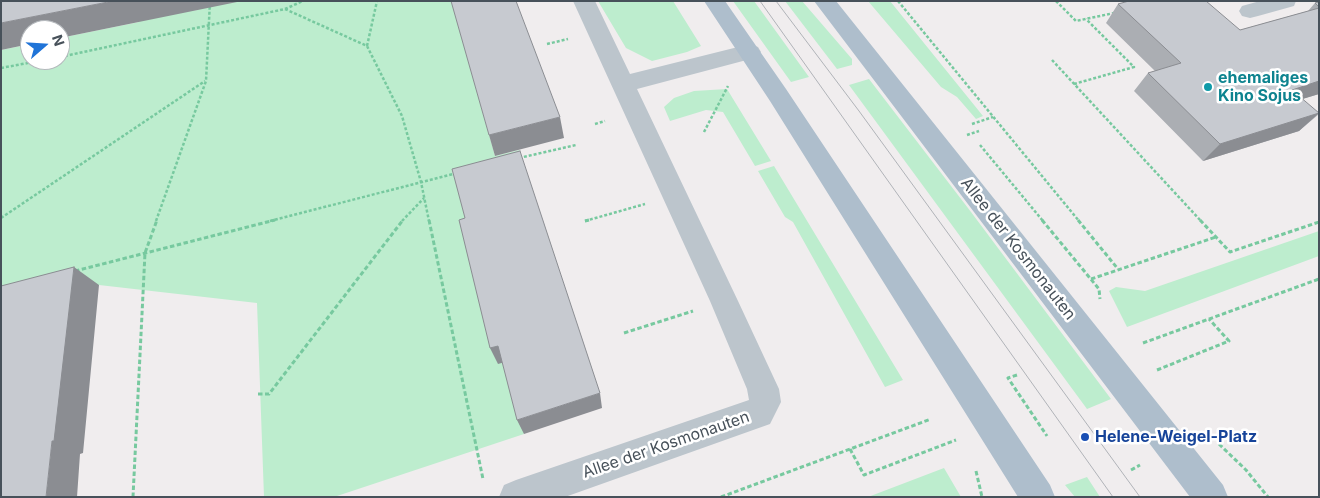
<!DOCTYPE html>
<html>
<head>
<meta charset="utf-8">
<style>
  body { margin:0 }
  #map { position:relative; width:1320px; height:498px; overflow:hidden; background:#f0edee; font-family:Inter,sans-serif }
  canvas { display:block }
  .frame { position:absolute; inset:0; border:2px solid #47515a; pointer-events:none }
  .north { position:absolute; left:20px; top:20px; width:50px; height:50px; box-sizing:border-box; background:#fff; border:1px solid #b5b9bd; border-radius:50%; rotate:71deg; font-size:14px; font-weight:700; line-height:20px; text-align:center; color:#47515a }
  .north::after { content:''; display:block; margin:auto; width:18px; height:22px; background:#2074d8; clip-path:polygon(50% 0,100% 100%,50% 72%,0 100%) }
</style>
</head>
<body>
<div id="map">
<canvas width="1320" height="498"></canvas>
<div class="frame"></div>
<div class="north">N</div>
</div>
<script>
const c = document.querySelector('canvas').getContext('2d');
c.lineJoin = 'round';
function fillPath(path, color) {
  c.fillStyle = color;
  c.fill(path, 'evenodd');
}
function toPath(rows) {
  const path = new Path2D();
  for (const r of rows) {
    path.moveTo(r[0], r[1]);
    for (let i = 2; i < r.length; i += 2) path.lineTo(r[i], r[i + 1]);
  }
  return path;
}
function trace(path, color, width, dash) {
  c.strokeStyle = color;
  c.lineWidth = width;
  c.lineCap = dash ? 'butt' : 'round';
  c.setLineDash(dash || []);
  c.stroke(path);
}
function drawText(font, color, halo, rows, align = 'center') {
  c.font = font + ' Inter,sans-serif';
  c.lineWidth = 5;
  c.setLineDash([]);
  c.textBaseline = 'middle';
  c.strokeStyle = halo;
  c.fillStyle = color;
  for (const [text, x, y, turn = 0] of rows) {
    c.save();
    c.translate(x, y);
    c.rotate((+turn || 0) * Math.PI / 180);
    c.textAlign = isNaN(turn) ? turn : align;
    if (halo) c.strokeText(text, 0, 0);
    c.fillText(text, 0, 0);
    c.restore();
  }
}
const green = toPath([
  [198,1,452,1,495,156,519,150,525,172,505,362,524,434,334,497,264,497,257,303,99,285,18,307,1,371,1,50,21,46,21,43,30,41,30,60,60,60,60,38,139,22,140,18,197,10],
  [598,1,673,1,701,46,687,52,652,61,626,48],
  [733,1,754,1,809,77,791,82],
  [785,1,802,1,852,59,852,65,837,69],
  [868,1,890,1,983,116,976,119,957,97,941,87],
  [869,79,971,212,1111,399,1087,409,849,85],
  [727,89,771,161,755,166,723,112,706,110,670,121,664,107,674,98,694,91],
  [774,166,903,380,885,387,793,222,785,217,758,171],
  [1319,231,1319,256,1127,327,1109,291,1116,287,1145,291],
  [944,468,961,497,868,497],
  [1087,477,1100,497,1075,497,1065,485]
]);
const pathFar1 = toPath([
  [898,1,1079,221],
  [1056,1,1076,21,1114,13],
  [285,9,367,46,402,116,421,182,429,221],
  [547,44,568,39],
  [367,46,377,1],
  [60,57,285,9,303,1],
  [1052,60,1201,221],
  [1,68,44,60],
  [1074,84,1134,67,1086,19],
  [595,124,605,121],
  [972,124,993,117],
  [704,132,728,86],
  [967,135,979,131],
  [980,145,1043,221],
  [519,158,576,145],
  [1,218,205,81],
  [156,221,206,81,210,1],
  [270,221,457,173],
  [402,221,424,198],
  [585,221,645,204]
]);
const path = toPath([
  [429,220,483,479],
  [1042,220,1099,289,1100,299],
  [1078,220,1118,269],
  [1200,220,1230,252,1319,222],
  [585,221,589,220],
  [75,271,275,220],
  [1091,279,1216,237],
  [624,333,693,311],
  [1143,343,1319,279],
  [1157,370,1229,341,1209,319],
  [1017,375,1008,378,1047,436],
  [258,394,269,394,403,220],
  [1219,444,1246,470,1268,497],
  [850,449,864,475,956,440],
  [1131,470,1140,465],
  [976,471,982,497],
  [133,497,145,253,157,220],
  [721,497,931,419]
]);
const minor = toPath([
  [573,1,595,1,630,74,750,44,758,47,761,52,758,57,637,89,738,301,779,389,781,402,770,424,565,497,499,497,504,485,516,480,749,400,747,389,710,301,573,1],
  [1260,1,1296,1,1294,6,1258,16,1250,18,1242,16,1239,11,1242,6,1260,1]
]);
const major = toPath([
  [704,1,725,1,786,89,1050,485,1055,497,1018,497,770,101,704,1],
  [814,1,836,1,1223,485,1228,497,1190,497,814,1]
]);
const tram = toPath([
  [760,1,1113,497],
  [776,1,859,111,1140,497]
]);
const wall = toPath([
  [1319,2,1319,94,1302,99,1319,114,1299,131,1203,161,1134,91,1148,73,1155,71,1106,23,1118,4,1240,30,1308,11,1315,3]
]);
const shadedWall = toPath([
  [113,1,242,1,60,38,60,30,30,30,30,44,1,50,1,23],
  [1319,81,1319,94,1273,108,1292,90],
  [1319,113,1299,131,1203,161,1220,144],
  [560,117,564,138,495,156,489,135],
  [74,267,99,285,83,453,80,454,77,497,46,497,52,441],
  [498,346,505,362,498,364,490,348],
  [600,393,602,408,524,434,517,420]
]);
const building = toPath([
  [1,1,113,1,1,23,1,1],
  [451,1,516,1,560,117,489,135,451,1],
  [1129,1,1206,1,1240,30,1319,8,1319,81,1292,90,1319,113,1220,144,1148,73,1181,63,1118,4,1129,1],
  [1319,2,1319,7,1315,3,1319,2],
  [520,151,600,393,517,420,498,346,490,348,459,220,465,218,452,169,520,151],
  [74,267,54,441,52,441,46,497,1,497,1,286,74,267]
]);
const markers = [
  [1208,87,5,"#0f9aa8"],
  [1085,437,5,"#1a4fb4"]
];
const cultureNames = [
  ["ehemaliges",1218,78],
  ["Kino Sojus",1218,96]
];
const streetNames = [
  ["Allee der Kosmonauten",1018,249,52],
  ["Allee der Kosmonauten",666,445,-19]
];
const transitNames = [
  ["Helene-Weigel-Platz",1095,437]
];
fillPath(green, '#bdedce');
trace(pathFar1, '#77c99f', 2.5, [3, 2]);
trace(path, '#77c99f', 3, [4.5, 2.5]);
fillPath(minor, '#bcc5cc');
fillPath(major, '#aebecc');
trace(tram, '#b0b3b8', 1);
fillPath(wall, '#abaeb3');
fillPath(shadedWall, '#8b8d92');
fillPath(building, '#c7cad0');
trace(building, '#8b8d92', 1);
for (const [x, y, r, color] of markers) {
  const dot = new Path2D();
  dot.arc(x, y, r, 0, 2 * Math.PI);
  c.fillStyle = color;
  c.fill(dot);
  trace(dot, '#fff', 2);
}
drawText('bold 16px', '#0d838f', '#fff', cultureNames, 'left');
drawText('16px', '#47515a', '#fff', streetNames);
drawText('bold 16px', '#164399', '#fff', transitNames, 'left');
</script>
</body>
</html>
